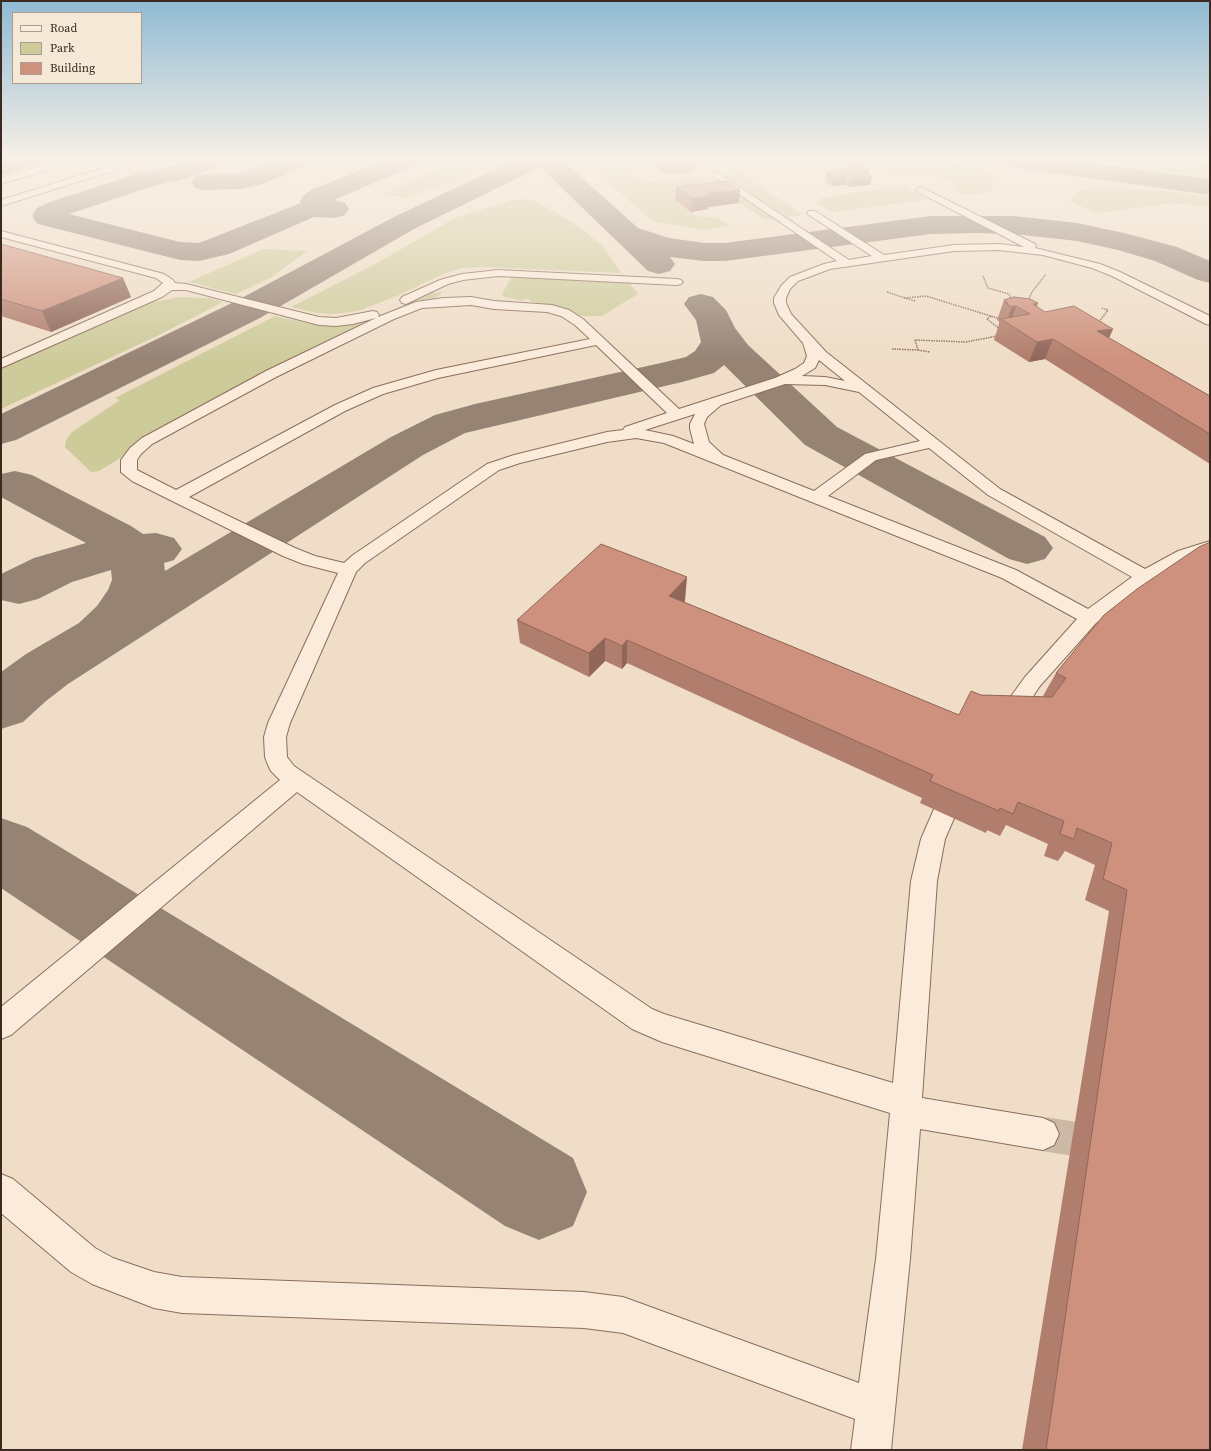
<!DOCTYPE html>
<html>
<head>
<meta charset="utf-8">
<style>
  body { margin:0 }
  #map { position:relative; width:1211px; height:1451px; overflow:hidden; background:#efddc7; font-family:"Source Serif 4",serif }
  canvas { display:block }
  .frame { position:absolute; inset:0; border:2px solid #3c2920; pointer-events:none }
  .legend { position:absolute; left:12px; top:12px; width:130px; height:72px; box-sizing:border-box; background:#f6e8d7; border:1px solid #ac9c8e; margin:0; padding:5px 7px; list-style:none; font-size:12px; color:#3c2920 }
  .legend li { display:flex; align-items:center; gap:8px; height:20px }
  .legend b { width:20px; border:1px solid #ac9c8e }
</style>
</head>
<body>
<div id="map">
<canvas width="1211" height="1451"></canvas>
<div class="frame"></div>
<ul class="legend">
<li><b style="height:5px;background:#faebdb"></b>Road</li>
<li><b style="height:11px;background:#cecb9b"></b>Park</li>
<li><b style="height:11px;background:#ce917d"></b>Building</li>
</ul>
</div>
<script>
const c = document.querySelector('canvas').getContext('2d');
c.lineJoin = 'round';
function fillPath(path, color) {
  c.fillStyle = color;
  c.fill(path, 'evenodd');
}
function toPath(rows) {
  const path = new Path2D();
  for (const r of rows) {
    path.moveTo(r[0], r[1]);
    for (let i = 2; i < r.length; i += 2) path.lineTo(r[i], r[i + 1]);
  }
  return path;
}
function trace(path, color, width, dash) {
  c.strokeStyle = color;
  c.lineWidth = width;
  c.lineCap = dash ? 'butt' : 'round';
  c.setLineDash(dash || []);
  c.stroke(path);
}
const green = toPath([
  [465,158,496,158,471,174,454,181,407,198,384,194],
  [592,158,621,158,643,183,699,177,717,179,775,219,765,220,726,194,691,212,697,216,718,218,730,226,701,230,652,221,615,188,593,164],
  [712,158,730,158,727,162,759,186,803,215,787,217,727,178,729,170],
  [861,158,927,158,973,167,985,170,991,176,993,184,990,192,965,195,953,189,958,185,931,172,900,176],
  [1106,158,1150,158,1210,165,1210,178,1145,168,1113,161],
  [896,186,903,187,924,197,925,200,832,212,818,204,817,202,822,198],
  [1096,186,1175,192,1210,197,1210,207,1174,203,1097,213,1069,201,1079,191],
  [528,199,536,201,573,223,603,246,621,273,481,267,463,268,445,273,397,296,358,311,333,314,317,313,291,307,377,263,455,218,512,200],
  [263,249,307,251,272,277,236,294,189,282],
  [512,276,628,281,638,294,602,316,583,316,530,301,531,300,526,299,522,301,505,297,502,294],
  [443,292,432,301,411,306,137,444,122,457,99,471,91,472,65,447,66,440,72,432,120,400,115,398,275,316,315,325,334,326,355,323,380,316,429,293],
  [180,297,209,298,223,302,161,334,1,409,1,369,149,303]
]);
const taxiway = toPath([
  [194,158,231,158,228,163,182,180,156,185,69,214,180,242,199,243,301,203,300,201,304,195,311,190,390,158,424,158,421,163,334,200,345,203,349,209,345,215,335,218,314,217,229,254,199,261,180,260,38,224,33,218,33,214,37,208,50,202,142,172,168,167,194,158],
  [282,158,318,158,315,163,262,184,241,189,204,190,195,188,191,182,195,176,204,174,241,173,282,158],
  [519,158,560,158,638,228,669,238,704,243,725,243,931,216,1014,216,1077,223,1124,233,1177,247,1210,261,1210,283,1198,280,1155,261,1118,250,1077,241,1014,234,976,233,931,234,725,261,704,261,670,257,675,264,670,271,659,274,648,271,540,167,414,229,260,318,16,440,1,444,1,414,234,302,394,217,519,158],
  [985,158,1054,158,1210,179,1210,195,997,165,988,163,985,158],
  [701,294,713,297,726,310,735,328,748,345,837,427,1045,537,1053,548,1045,559,1027,564,1009,559,805,445,724,365,714,373,682,382,465,433,423,455,68,684,46,701,23,722,1,729,1,672,26,654,79,623,97,606,108,590,112,580,111,570,72,582,38,599,19,604,1,600,1,574,34,558,86,543,1,497,1,474,15,471,32,475,131,526,143,534,156,533,174,538,182,549,174,560,164,563,165,571,391,437,435,415,475,404,661,363,686,357,695,351,701,342,696,320,684,304,689,297,701,294],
  [1,818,27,827,573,1158,587,1192,573,1226,539,1240,505,1226,1,888,1,818]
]);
const minorTunnel = toPath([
  [1043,1134,1089,1141]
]);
const path = toPath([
  [983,276,988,288,1009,294,1011,300],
  [887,292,905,298],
  [915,301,905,298,926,296,997,318,1000,317],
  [1028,301,1032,292,1046,274],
  [991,316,987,319,1000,329],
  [1099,322,1108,310,1101,308],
  [892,349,918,350,915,340,966,342,997,336],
  [918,350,930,352]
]);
const minor = toPath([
  [68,158,82,158,81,160,1,184,1,178,68,158],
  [136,158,149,158,148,160,1,206,1,200,136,158],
  [717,172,849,260,872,256,809,215,807,213,809,211,815,211,884,255,954,245,999,244,1024,247,918,192,916,190,918,188,921,187,1035,244,1036,246,1035,248,1100,264,1120,272,1210,316,1210,325,1206,324,1112,276,1092,268,1043,255,999,250,954,251,830,269,798,281,790,289,786,298,786,303,791,314,826,352,1000,489,1145,569,1178,551,1210,541,1210,552,1190,559,1152,581,1096,623,1039,687,1015,725,1007,727,999,725,996,719,999,713,1025,677,1077,619,1002,578,664,443,636,438,607,442,520,463,499,470,365,563,356,572,290,723,286,737,287,757,294,766,652,1009,664,1014,893,1083,911,881,921,839,934,809,943,806,952,809,955,816,945,839,937,881,922,1098,1043,1118,1054,1123,1059,1134,1054,1145,1043,1150,920,1129,910,1259,891,1450,851,1450,855,1419,623,1333,584,1328,182,1313,154,1308,92,1284,71,1272,1,1213,1,1174,13,1179,95,1248,113,1258,154,1272,182,1277,584,1292,623,1297,859,1383,876,1259,890,1113,662,1042,632,1029,297,792,11,1035,1,1039,1,1007,280,780,271,771,268,765,265,757,264,737,268,723,338,573,303,564,283,556,132,481,121,472,121,460,130,448,142,438,266,371,376,318,353,324,336,326,319,325,186,290,172,290,162,297,1,368,1,359,154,291,163,283,156,278,1,237,1,231,164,274,173,280,175,283,186,284,319,317,336,318,373,311,377,312,379,315,378,317,416,302,444,298,471,297,494,301,552,305,569,310,583,319,679,409,775,378,795,369,804,363,807,356,803,343,779,315,774,303,774,298,781,286,790,277,824,264,837,261,714,177,713,175,714,173,717,172],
  [471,305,494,309,547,312,561,316,575,325,590,339,436,370,373,388,335,405,176,490,137,470,137,460,141,454,152,444,276,377,394,319,422,308,471,305],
  [596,345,667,413,625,427,623,430,607,432,514,455,487,464,353,555,344,563,315,556,295,548,189,497,345,411,383,394,438,378,596,345],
  [819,360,845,381,825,377,802,376,815,368,819,360],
  [785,384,825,385,859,392,920,441,865,454,814,491,723,455,709,442,704,424,707,417,721,405,785,384],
  [695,414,690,424,690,429,694,444,673,436,645,430,695,414],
  [929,448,988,495,1132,577,1088,609,1016,570,828,496,876,460,929,448],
  [498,270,677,279,681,280,683,282,681,284,677,285,498,276,463,280,448,284,406,304,402,303,400,300,402,297,440,280,462,274,498,270]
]);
const wall = toPath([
  [650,158,696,158,696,169,684,173,667,173,661,171,650,163],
  [830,158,864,158,862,165,851,167,829,159],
  [836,169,869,170,868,174,872,176,870,185,849,187,845,185,832,186,825,182,826,180,825,180,826,172,836,170],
  [676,187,739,203,708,207,708,209,691,212,675,200],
  [1,244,123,278,131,297,51,332,1,316],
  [1004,300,1037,307,1045,312,1113,329,1109,338,1210,396,1210,464,1045,359,1029,362,994,340,999,324,999,321,997,320],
  [685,601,684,602,959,715,981,695,1046,697,1043,696,1056,673,1104,615,1210,1450,1022,1450,1109,911,1085,900,1095,865,1065,851,1058,861,1044,856,1048,844,1006,825,1000,836,987,830,986,833,920,803,922,798,627,663,622,669,605,661,589,677,520,643,517,620]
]);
const shadedWall = toPath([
  [11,158,58,158,1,175,1,161],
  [692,158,696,158,696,169,684,173,684,161],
  [858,158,864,158,862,165,851,167,852,159],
  [869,170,868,177,872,176,870,185,849,187,851,179,861,171],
  [846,176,845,185,832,186,834,178],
  [740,190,739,203,708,207,708,209,691,212,692,199,706,194],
  [123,278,131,297,51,332,42,311],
  [1038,303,1031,323,1033,304],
  [1016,306,1010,325,1006,323,1012,307],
  [1113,329,1104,349,1097,331],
  [1053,339,1045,359,1029,362,1037,342],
  [687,577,685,601,668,619,669,596],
  [605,638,605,661,589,677,589,653],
  [627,640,627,663,622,669,622,646]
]);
const building = toPath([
  [1,158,11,158,1,161,1,158],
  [660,158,692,158,684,161,667,161,660,158],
  [864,167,869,170,861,171,872,176,851,179,846,176,834,178,827,174,830,174,826,172,838,170,836,169,864,167],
  [727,181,740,190,706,194,709,196,692,199,676,187,727,181],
  [1,244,123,278,42,311,1,299,1,244],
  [1014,297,1030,299,1038,303,1033,304,1045,312,1074,306,1113,329,1097,331,1210,396,1210,434,1053,339,1037,342,1001,319,1030,314,1016,306,1012,307,1005,303,1008,303,1004,300,1014,297],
  [1210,542,1210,1450,1046,1450,1127,890,1103,879,1112,843,1077,828,1074,839,1060,834,1064,821,1018,802,1013,814,1000,808,999,811,930,781,933,775,627,640,622,646,605,638,589,653,517,620,601,544,687,577,669,596,959,715,971,691,981,695,1052,697,1066,678,1056,673,1104,615,1137,589,1199,547,1210,542]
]);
fillPath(green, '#cecb9b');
fillPath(taxiway, '#968374');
trace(minorTunnel, '#cbb9a6', 34, [34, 18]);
trace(minor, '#8c6d5c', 2);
trace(path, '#8c6d5c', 1.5, [1.5, 1]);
fillPath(minor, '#faebdb');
fillPath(wall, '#b17d6c');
fillPath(shadedWall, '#906658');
fillPath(building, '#ce917d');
trace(building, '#906658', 1);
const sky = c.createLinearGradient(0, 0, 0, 361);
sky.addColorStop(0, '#8fbad4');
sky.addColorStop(0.44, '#f8f0e6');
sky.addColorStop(1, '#f8f0e600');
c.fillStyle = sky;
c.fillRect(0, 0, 1211, 361);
</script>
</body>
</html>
